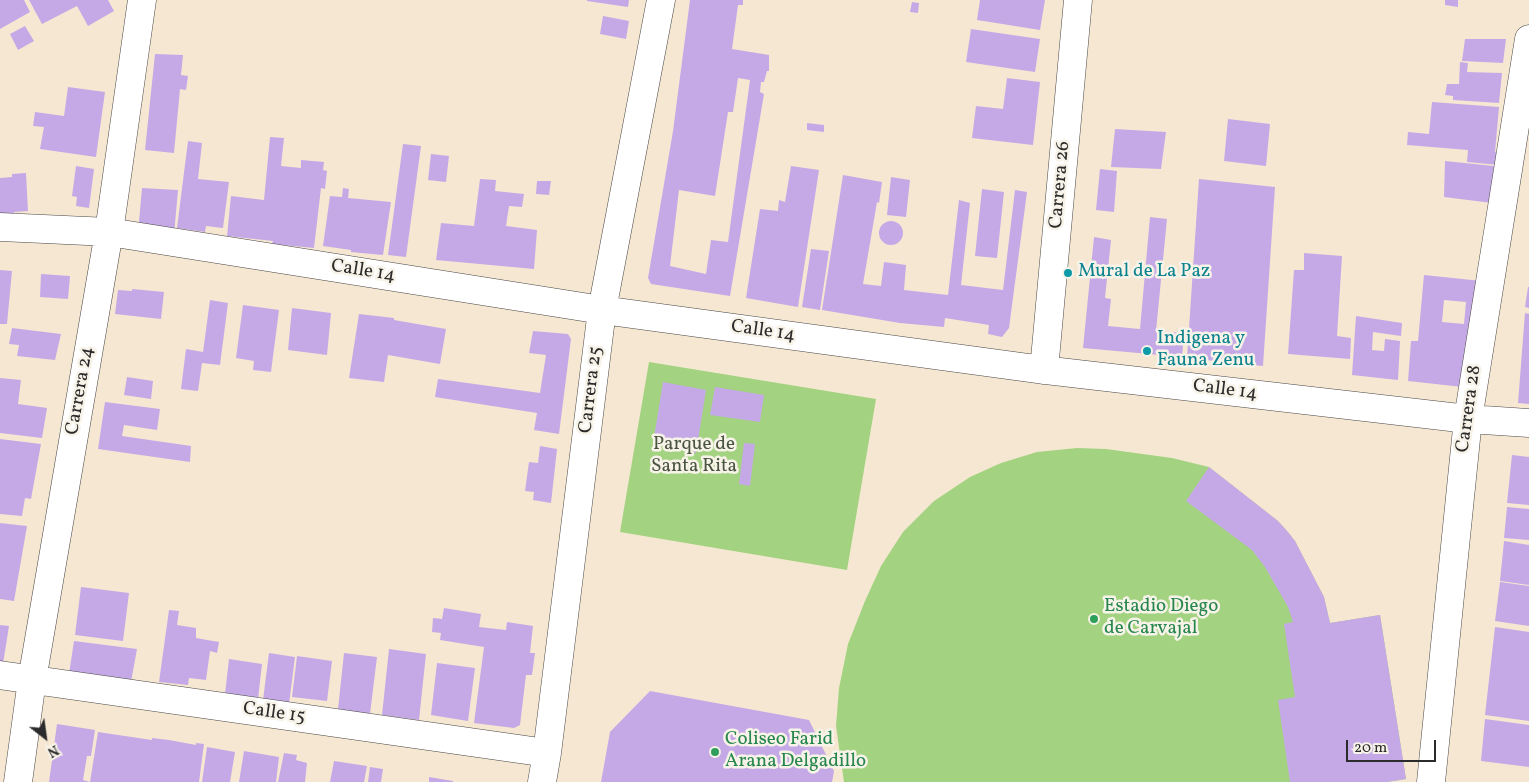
<!DOCTYPE html>
<html>
<head>
<meta charset="utf-8">
<style>
  body { margin:0 }
  #map { position:relative; width:1529px; height:782px; overflow:hidden; background:#f6e7d3; font-family:Vollkorn,serif }
  canvas { display:block }
  .north { position:absolute; left:20px; top:712px; width:50px; height:50px; -webkit-text-stroke:4px #f7f3e8; paint-order:stroke; rotate:150deg; font-size:14px; font-weight:700; line-height:20px; text-align:center; color:#2b2b2b }
  .north::after { content:''; display:block; margin:auto; width:18px; height:22px; background:#2b2b2b; clip-path:polygon(50% 0,100% 100%,50% 72%,0 100%) }
  .scale { position:absolute; left:1346px; top:740px; width:90px; height:22px; box-sizing:border-box; border:2px solid #2b2b2b; border-top:0; padding-left:6px; font-size:15px; line-height:18px; white-space:nowrap; color:#2b2b2b; -webkit-text-stroke:4px #f7f3e8; paint-order:stroke }
</style>
</head>
<body>
<div id="map">
<canvas width="1529" height="782"></canvas>
<div class="north">N</div>
<div class="scale">20 m</div>
</div>
<script>
const c = document.querySelector('canvas').getContext('2d');
c.lineJoin = 'round';
function fillPath(path, color) {
  c.fillStyle = color;
  c.fill(path, 'evenodd');
}
function toPath(rows) {
  const path = new Path2D();
  for (const r of rows) {
    if (r.length === 3) {
      path.moveTo(r[0] + r[2], r[1]);
      path.arc(r[0], r[1], r[2], 0, 2 * Math.PI);
      continue;
    }
    path.moveTo(r[0], r[1]);
    for (let i = 2; i < r.length; i += 2) path.lineTo(r[i], r[i + 1]);
  }
  return path;
}
function trace(path, color, width, dash) {
  c.strokeStyle = color;
  c.lineWidth = width;
  c.lineCap = dash ? 'butt' : 'round';
  c.setLineDash(dash || []);
  c.stroke(path);
}
function drawText(font, color, halo, rows, align = 'center') {
  c.font = font + ' Vollkorn,serif';
  c.lineWidth = 5;
  c.setLineDash([]);
  c.textBaseline = 'middle';
  c.strokeStyle = halo;
  c.fillStyle = color;
  for (const [text, x, y, turn = 0] of rows) {
    c.save();
    c.translate(x, y);
    c.rotate((+turn || 0) * Math.PI / 180);
    c.textAlign = isNaN(turn) ? turn : align;
    if (halo) c.strokeText(text, 0, 0);
    c.fillText(text, 0, 0);
    c.restore();
  }
}
const green = toPath([
  [649,362,876,399,847,570,620,532],
  [1077,448,1106,449,1172,458,1209,467,1278,521,1287,531,1295,541,1324,597,1330,623,1380,615,1406,779,1387,782,844,782,836,726,839,688,848,644,865,601,881,566,903,532,934,501,970,477,1001,463,1037,452]
]);
const building = toPath([
  [0,0,24,0,30,12,0,29],
  [29,0,108,0,114,11,88,26,77,6,42,24],
  [587,0,629,0,628,7,587,1],
  [690,0,743,0,743,5,738,5,732,49,769,55,769,71,767,71,764,82,761,82,760,92,764,94,730,296,651,284,648,278,673,131],
  [738,78,750,80,728,242,711,240,706,274,670,266,679,190,715,196,728,112,733,112],
  [980,0,1045,0,1040,30,977,20],
  [1445,0,1458,0,1458,7,1445,5],
  [912,2,919,3,918,13,910,12],
  [603,16,629,21,626,39,600,34],
  [25,26,34,41,18,50,10,34],
  [971,29,1040,39,1035,72,966,62],
  [1465,39,1506,39,1503,63,1462,61],
  [155,54,183,55,181,75,188,76,186,90,180,89,174,153,145,150],
  [1460,62,1468,63,1467,72,1502,73,1499,103,1453,100,1453,96,1445,95,1447,84,1459,84],
  [1007,78,1040,82,1033,145,972,138,976,106,1003,109],
  [68,87,105,92,96,157,40,149,44,127,33,126,35,112,64,116],
  [1432,102,1499,107,1495,152,1500,153,1499,165,1467,162,1468,150,1407,145,1408,132,1429,134],
  [1228,119,1270,124,1266,166,1224,161],
  [807,123,824,125,824,132,807,130],
  [1115,129,1166,132,1161,169,1111,167],
  [270,137,284,138,281,166,301,168,301,160,324,162,323,170,327,171,325,189,321,188,314,248,272,244,273,241,227,236,231,196,264,200],
  [188,141,202,143,198,179,229,182,223,228,206,226,205,232,177,228],
  [403,144,421,146,406,257,388,255],
  [431,154,449,156,446,182,428,180],
  [1445,161,1494,166,1492,203,1444,197],
  [76,166,94,169,89,208,76,206,77,197,72,196],
  [791,166,819,170,798,307,746,298,760,209,778,211,779,200,785,202],
  [1100,169,1117,171,1114,212,1096,210],
  [26,173,28,211,14,212,14,216,0,217,0,178,12,177,12,174],
  [843,175,882,182,879,203,877,202,863,284,881,286,884,262,906,265,904,290,948,295,959,200,970,203,961,285,1003,290,1015,190,1027,192,1009,328,1002,337,988,334,989,325,945,318,944,327,900,323,822,310],
  [891,177,910,180,906,217,887,215],
  [480,179,496,180,495,191,524,194,522,207,509,206,506,226,537,230,534,269,436,260,441,223,474,226],
  [1199,179,1275,187,1263,366,1187,358],
  [537,181,551,181,549,195,536,194],
  [142,188,178,190,174,235,138,233],
  [343,188,349,189,348,198,391,202,383,255,351,252,351,250,323,246,330,196,342,197],
  [982,189,1004,192,997,258,975,256],
  [1150,217,1167,219,1156,331,1184,333,1182,357,1083,348,1094,237,1111,240,1105,298,1111,299,1108,326,1140,329],
  [891,233,12],
  [811,249,829,251,820,310,802,307],
  [1304,253,1342,256,1337,336,1351,338,1350,359,1288,354,1294,270,1304,270],
  [0,270,12,271,7,324,0,324],
  [41,274,70,276,68,299,40,297],
  [1424,275,1491,282,1481,389,1408,381,1411,341,1418,341],
  [1444,300,1466,302,1464,324,1442,322],
  [1528,287,1529,287,1529,308,1525,307],
  [132,289,164,292,161,319,115,314,118,290,132,291],
  [210,300,228,303,220,365,202,363,198,391,181,389,186,349,203,352],
  [243,305,279,310,271,372,253,370,254,361,236,358],
  [292,308,331,313,327,355,288,350],
  [1525,313,1529,314,1529,404,1518,403],
  [359,314,394,318,394,320,446,329,440,364,388,355,384,382,349,378],
  [1356,316,1402,323,1401,336,1373,332,1372,350,1384,351,1385,339,1400,341,1398,380,1352,375],
  [12,328,61,334,55,360,17,356,19,345,9,344],
  [533,331,568,334,571,339,559,434,534,430,537,413,435,397,438,379,540,393,546,355,529,353],
  [127,377,153,381,151,399,124,395],
  [0,378,21,380,18,404,47,408,42,438,0,433],
  [663,382,706,390,696,453,653,444],
  [715,387,764,395,760,422,710,415],
  [105,402,160,409,157,430,124,425,122,436,191,446,190,462,98,449],
  [0,439,41,444,31,499,25,498,22,516,0,514],
  [744,443,755,444,750,486,739,484],
  [540,446,557,449,551,503,533,500,534,492,525,491,529,462,538,463],
  [1512,455,1529,457,1529,505,1507,503],
  [1209,467,1278,521,1287,531,1295,541,1324,597,1330,623,1380,615,1406,779,1387,782,1290,782,1278,700,1295,697,1284,624,1293,622,1288,607,1265,567,1252,550,1186,501],
  [1507,507,1529,509,1529,540,1504,538],
  [0,523,27,526,14,601,0,599],
  [1504,541,1529,545,1529,585,1500,581],
  [1500,582,1529,586,1529,626,1495,621],
  [81,587,129,593,123,641,75,635],
  [444,608,481,614,479,627,506,630,507,622,533,626,530,653,535,653,532,675,526,675,520,725,514,728,474,723,484,647,440,640,441,633,432,632,433,618,442,619],
  [169,610,179,611,177,625,196,628,196,638,219,642,217,653,210,651,206,680,189,678,188,685,159,682],
  [0,625,9,626,3,664,0,664],
  [1495,627,1529,632,1529,721,1485,715],
  [74,641,137,649,131,682,69,674],
  [389,649,426,654,419,720,382,715],
  [269,653,295,657,289,704,263,700],
  [344,653,377,657,370,714,338,709],
  [297,656,332,661,327,701,292,697],
  [229,659,262,664,258,699,225,694],
  [437,663,475,668,468,721,431,715],
  [650,691,809,720,834,771,832,782,601,782,610,732],
  [1485,719,1529,725,1529,767,1481,761],
  [57,724,95,730,91,756,87,756,83,780,90,782,49,782],
  [98,732,152,740,152,738,169,740,196,745,196,743,204,744,199,782,90,782],
  [207,747,235,752,230,782,202,782],
  [244,751,279,757,276,782,239,782],
  [284,753,297,755,296,760,307,763,305,782,278,782],
  [334,761,367,766,364,782,330,782],
  [370,767,383,769,381,782,368,782],
  [429,777,453,781,453,782,429,782]
]);
const minor = toPath([
  [0,227,109,232,602,310,1044,370,1468,419,1529,423],
  [1044,370,1078,0],
  [0,675,547,753],
  [18,782,32,680,109,232,142,0],
  [542,782,547,753,602,310,661,0],
  [1431,782,1468,419,1529,39]
]);
const markers = [
  [1068,273,5,"#0f9aa8"],
  [1147,351,5,"#0f9aa8"],
  [1094,619,5,"#2e9e5b"],
  [715,752,5,"#2e9e5b"]
];
const streetNames = [
  ["Carrera 26",1061,185,-85],
  ["Calle 14",363,272,9],
  ["Calle 14",763,332,8],
  ["Carrera 25",592,390,-83],
  ["Carrera 24",81,391,-80],
  ["Calle 14",1225,391,7],
  ["Carrera 28",1470,409,-82],
  ["Calle 15",274,714,8]
];
const cultureNames = [
  ["Mural de La Paz",1078,273],
  ["Indigena y",1157,340],
  ["Fauna Zenu",1157,362]
];
const parkNames = [
  ["Parque de",694,446],
  ["Santa Rita",694,468]
];
const leisureNames = [
  ["Estadio Diego",1104,608],
  ["de Carvajal",1104,630],
  ["Coliseo Farid",725,741],
  ["Arana Delgadillo",725,763]
];
fillPath(green, '#a3d381');
fillPath(building, '#c5a9e7');
trace(minor, '#494744', 29);
trace(minor, '#fff', 28);
for (const [x, y, r, color] of markers) {
  const dot = new Path2D();
  dot.arc(x, y, r, 0, 2 * Math.PI);
  c.fillStyle = color;
  c.fill(dot);
  trace(dot, '#f7f3e8', 2);
}
drawText('19px', '#2b2b2b', '#f7f3e8', streetNames);
drawText('19px', '#0d838f', '#f7f3e8', cultureNames, 'left');
drawText('19px', '#495540', '#f7f3e8', parkNames);
drawText('19px', '#27864d', '#f7f3e8', leisureNames, 'left');
</script>
</body>
</html>
